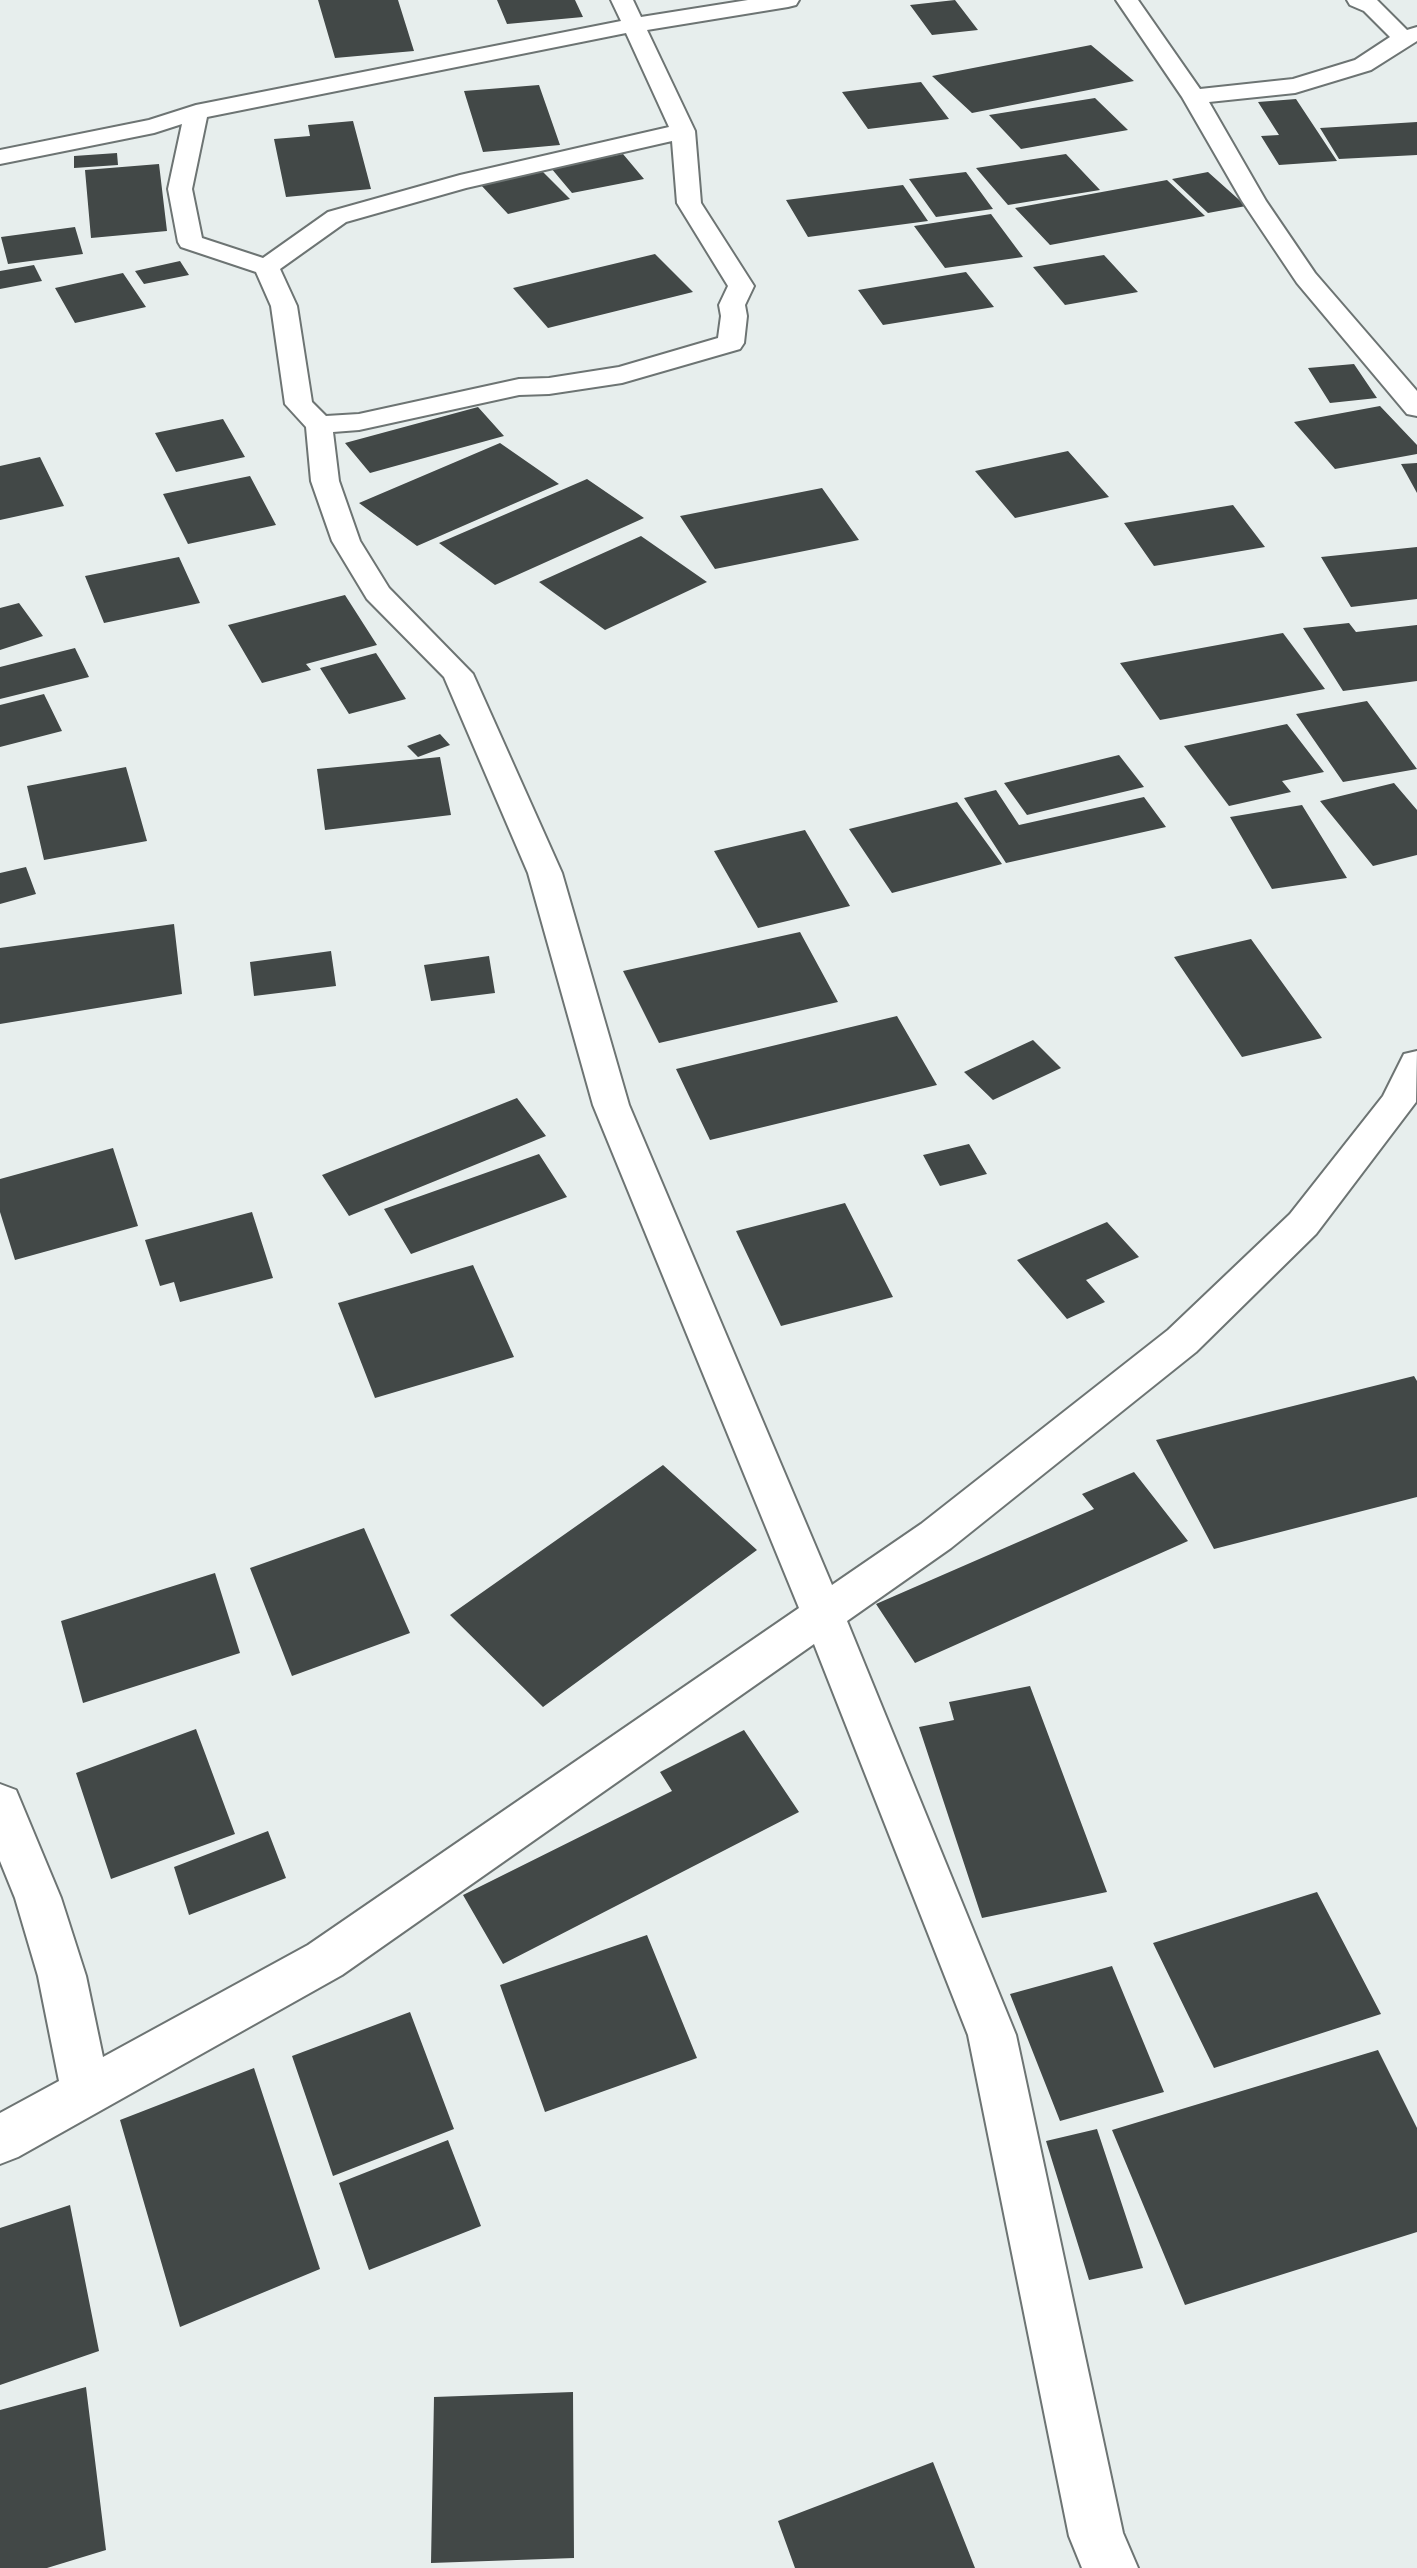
<!DOCTYPE html>
<html>
<head>
<meta charset="utf-8">
<style>
  body { margin:0 }
  canvas { display:block; background:#e7eeed }
</style>
</head>
<body>
<canvas width="1417" height="2568"></canvas>
<script>
const c = document.querySelector('canvas').getContext('2d');
c.lineJoin = 'round';
function fillPath(path, color) {
  c.fillStyle = color;
  c.fill(path, 'evenodd');
}
function toPath(rows) {
  const path = new Path2D();
  for (const r of rows) {
    path.moveTo(r[0], r[1]);
    for (let i = 2; i < r.length; i += 2) path.lineTo(r[i], r[i + 1]);
  }
  return path;
}
function trace(path, color, width, dash) {
  c.strokeStyle = color;
  c.lineWidth = width;
  c.lineCap = dash ? 'butt' : 'round';
  c.setLineDash(dash || []);
  c.stroke(path);
}
const building = toPath([
  [318,0,398,0,414,51,335,58],
  [497,0,575,0,583,17,507,24],
  [955,0,978,30,932,35,910,5],
  [1091,45,1134,81,972,113,932,76],
  [921,82,949,119,868,129,842,92],
  [539,85,560,145,483,152,464,91],
  [1095,98,1128,130,1021,149,989,115],
  [1296,99,1337,161,1279,165,1261,136,1279,135,1258,102],
  [353,121,371,189,286,197,274,139,310,136,308,125],
  [1417,122,1417,155,1339,159,1320,128],
  [117,153,118,165,74,168,74,156],
  [623,154,644,179,572,193,551,168],
  [1066,154,1100,190,1008,205,976,168],
  [159,164,167,231,91,238,85,170],
  [542,171,570,199,508,214,480,184],
  [966,172,993,209,936,217,909,179],
  [1208,172,1246,206,1208,213,1172,179],
  [1167,180,1205,216,1050,245,1015,208],
  [903,185,928,221,808,237,786,200],
  [991,214,1023,257,945,268,914,226],
  [75,227,83,254,8,264,1,237],
  [655,254,693,292,548,328,513,288],
  [1104,255,1138,292,1065,305,1033,267],
  [180,261,189,275,144,284,135,271],
  [34,265,42,281,0,289,0,271],
  [966,272,994,307,883,325,858,290],
  [123,273,146,307,75,323,55,288],
  [1354,364,1377,398,1330,403,1308,368],
  [1380,406,1417,445,1417,454,1335,469,1294,422],
  [478,407,504,436,370,473,345,443],
  [223,419,245,457,176,472,155,433],
  [500,443,559,484,417,546,359,503],
  [1068,451,1109,497,1015,518,975,471],
  [40,457,64,506,0,520,0,466],
  [1417,463,1417,493,1401,464],
  [250,476,276,525,188,544,163,494],
  [587,479,644,518,495,585,439,543],
  [822,488,859,540,715,569,680,516],
  [1233,505,1265,547,1154,566,1124,523],
  [641,536,707,582,605,630,539,582],
  [1417,547,1417,599,1351,607,1321,557],
  [179,557,200,603,104,623,85,576],
  [345,595,377,645,306,664,311,670,262,683,228,625],
  [19,603,43,636,0,650,0,608],
  [1349,623,1356,632,1417,625,1417,681,1343,691,1303,628],
  [1283,633,1325,689,1160,720,1120,663],
  [75,648,89,677,0,699,0,667],
  [376,653,406,699,349,714,320,668],
  [44,694,62,731,0,747,0,705],
  [1367,701,1417,769,1343,782,1296,714],
  [1287,724,1324,772,1282,781,1291,792,1229,806,1184,746],
  [440,734,450,745,418,757,407,746],
  [1119,755,1144,787,1027,815,1004,783],
  [440,757,451,815,325,830,317,769],
  [126,767,147,841,44,860,27,786],
  [1394,783,1417,810,1417,855,1373,866,1320,801],
  [996,790,1019,825,1144,797,1166,827,1006,863,964,798],
  [957,802,1002,864,892,893,849,829],
  [1302,805,1347,878,1272,889,1230,817],
  [805,830,850,906,758,928,714,851],
  [26,867,36,894,0,904,0,873],
  [174,924,182,994,0,1024,0,948],
  [800,932,838,1002,659,1043,623,971],
  [1251,939,1322,1038,1242,1057,1174,957],
  [331,951,336,986,254,996,250,962],
  [489,956,495,993,431,1001,424,965],
  [897,1016,937,1085,710,1140,676,1069],
  [1033,1040,1061,1068,993,1100,964,1072],
  [517,1098,546,1136,349,1216,322,1175],
  [969,1144,987,1174,940,1186,923,1155],
  [113,1148,138,1226,15,1260,0,1212,0,1179],
  [539,1154,567,1197,411,1254,384,1209],
  [845,1203,893,1297,781,1326,736,1231],
  [252,1212,273,1278,180,1302,174,1282,160,1286,145,1240],
  [1107,1222,1139,1257,1086,1280,1105,1302,1067,1319,1017,1260],
  [473,1265,514,1357,375,1398,338,1303],
  [1414,1376,1417,1381,1417,1497,1214,1549,1156,1440],
  [663,1465,757,1550,543,1707,450,1615],
  [1134,1472,1188,1541,915,1663,876,1604,1094,1509,1082,1494],
  [364,1528,410,1633,292,1676,250,1568],
  [215,1573,240,1653,83,1703,61,1621],
  [1030,1686,1107,1892,982,1918,919,1727,954,1720,949,1702],
  [196,1729,235,1834,111,1879,76,1773],
  [744,1730,799,1812,503,1964,463,1895,672,1791,660,1772],
  [268,1831,286,1878,189,1915,174,1867],
  [1317,1892,1381,2014,1214,2068,1153,1943],
  [647,1935,697,2058,545,2112,500,1985],
  [1112,1966,1164,2092,1060,2121,1010,1994],
  [410,2012,454,2129,333,2176,292,2056],
  [1378,2050,1417,2128,1417,2232,1185,2305,1112,2130],
  [254,2068,320,2269,180,2327,120,2120],
  [1097,2129,1143,2268,1089,2280,1046,2141],
  [448,2140,481,2226,369,2270,339,2183],
  [70,2205,99,2351,0,2385,0,2228],
  [86,2387,106,2550,47,2568,0,2568,0,2410],
  [573,2392,574,2558,431,2563,434,2397],
  [933,2462,975,2568,795,2568,778,2521]
]);
const minor = toPath([
  [611,0,633,0,641,17,748,0,799,0,796,5,788,7,647,30,695,131,701,203,754,286,745,305,747,316,744,343,740,349,622,383,549,394,519,395,359,430,333,432,339,481,360,541,389,588,473,674,562,873,629,1105,832,1585,921,1524,1168,1330,1290,1214,1383,1096,1404,1054,1417,1051,1416,1102,1316,1234,1196,1352,951,1548,847,1621,1016,2035,1123,2533,1138,2568,1082,2568,1069,2536,968,2035,814,1644,342,1975,18,2157,0,2164,0,2113,59,2081,38,1976,15,1898,0,1861,0,1784,16,1790,61,1898,86,1976,103,2057,308,1945,799,1608,593,1105,528,873,444,677,367,599,332,541,311,481,306,427,285,404,271,306,256,272,181,247,178,242,168,189,182,124,154,133,0,164,0,150,149,120,196,105,621,21,611,0],
  [626,33,669,127,460,175,328,212,263,258,202,238,192,189,207,117,626,33],
  [672,141,677,203,728,286,719,305,721,316,718,338,619,367,549,378,519,379,359,414,326,416,312,402,297,306,280,269,346,222,466,188,672,141],
  [1116,0,1138,0,1200,89,1293,79,1355,60,1390,37,1364,11,1350,5,1347,0,1377,0,1407,30,1417,27,1417,41,1371,70,1295,93,1209,102,1266,201,1315,273,1417,391,1417,416,1407,414,1297,283,1242,201,1182,97,1116,0]
]);
fillPath(building, '#424847');
trace(minor, '#6d7473', 4);
fillPath(minor, '#fff');
</script>
</body>
</html>
